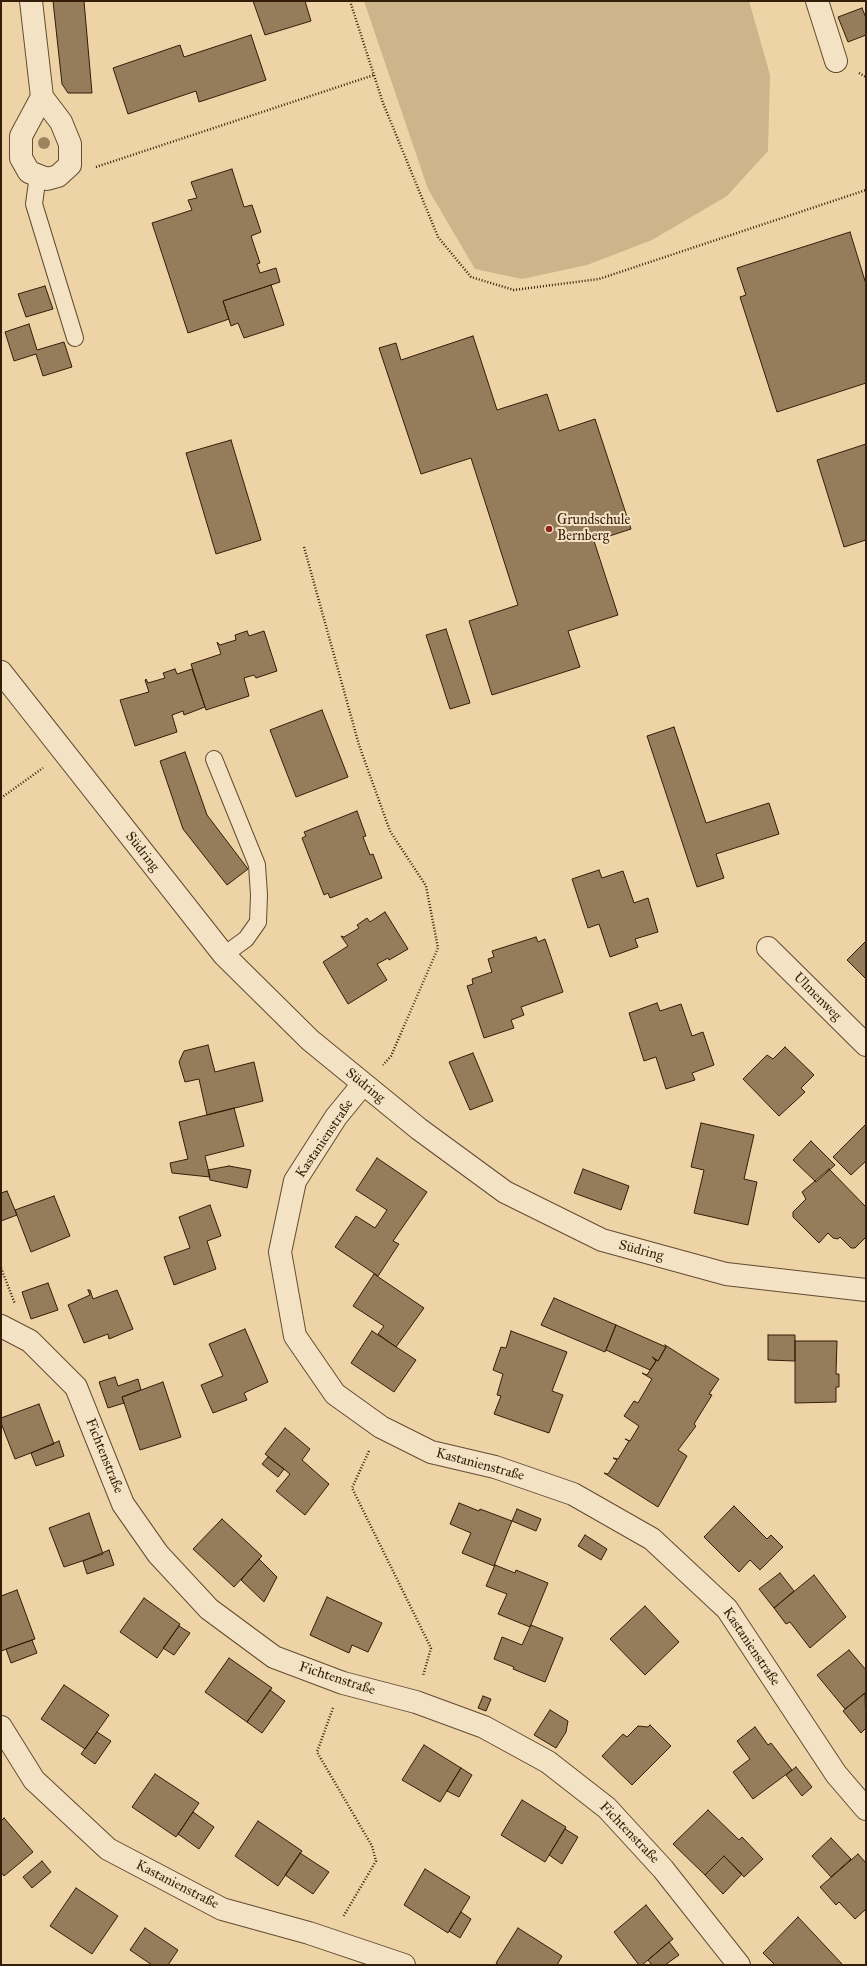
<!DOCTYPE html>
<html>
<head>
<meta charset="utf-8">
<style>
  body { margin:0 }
  #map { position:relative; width:867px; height:1966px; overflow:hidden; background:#eed3a6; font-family:"IM FELL Great Primer",serif }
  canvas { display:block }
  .frame { position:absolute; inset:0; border:2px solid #341e08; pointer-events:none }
</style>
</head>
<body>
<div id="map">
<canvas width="867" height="1966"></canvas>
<div class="frame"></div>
</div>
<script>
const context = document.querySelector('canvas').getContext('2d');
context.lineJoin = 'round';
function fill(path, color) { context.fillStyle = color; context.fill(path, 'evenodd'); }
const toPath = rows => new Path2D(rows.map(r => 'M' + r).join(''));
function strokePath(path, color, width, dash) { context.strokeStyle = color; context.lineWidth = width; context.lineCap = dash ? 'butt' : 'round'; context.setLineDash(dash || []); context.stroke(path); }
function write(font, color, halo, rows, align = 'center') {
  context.font = font + ' "IM FELL Great Primer",serif'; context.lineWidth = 4; context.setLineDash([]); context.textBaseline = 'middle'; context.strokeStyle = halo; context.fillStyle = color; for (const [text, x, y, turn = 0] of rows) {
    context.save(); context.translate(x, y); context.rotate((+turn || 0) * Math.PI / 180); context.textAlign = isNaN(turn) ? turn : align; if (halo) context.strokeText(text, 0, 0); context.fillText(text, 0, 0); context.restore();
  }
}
fill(toPath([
  [364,1,749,1,770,75,768,151,727,196,652,240,587,265,522,279,475,269,428,189]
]), '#ceb48b');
const building = toPath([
  [53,1,84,1,92,93,68,93,62,84,53,1],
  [253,1,305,1,311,21,265,35,253,1],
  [862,8,866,18,866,35,848,42,838,17,862,8],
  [251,35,266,80,199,102,196,91,128,114,113,68,180,45,184,57,251,35],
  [232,169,244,207,252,205,261,232,251,236,260,263,257,264,260,273,276,268,280,282,223,301,229,319,188,333,152,223,192,210,188,200,197,198,191,182,232,169],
  [850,232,866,284,866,383,777,412,740,297,746,295,737,268,850,232],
  [271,285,284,325,244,338,238,323,231,326,223,301,271,285],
  [45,286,53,309,26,317,18,294,45,286],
  [29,324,37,350,64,342,72,367,43,376,36,354,14,361,5,332,29,324],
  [473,336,497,410,547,394,559,431,595,419,631,529,594,541,618,615,568,631,580,667,492,695,469,621,518,605,471,458,421,474,379,348,396,343,401,360,473,336],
  [231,440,261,540,216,554,186,453,231,440],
  [866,444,866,540,844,547,817,460,866,444],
  [446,629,470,703,450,709,426,635,446,629],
  [247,631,249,636,264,631,277,671,256,678,254,675,244,678,249,696,206,710,191,664,221,654,217,642,220,645,236,640,235,635,247,631],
  [175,669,177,674,192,669,205,707,184,715,183,711,172,715,177,732,135,746,120,700,149,692,145,680,146,679,148,683,165,678,163,673,175,669],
  [322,710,348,777,296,797,270,730,322,710],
  [674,727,706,823,769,803,779,834,716,854,724,878,697,887,647,736,674,727],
  [185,752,207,815,248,869,227,885,183,829,160,761,185,752],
  [357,811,366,836,363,837,370,855,373,854,382,878,330,898,328,893,324,895,302,838,306,836,304,832,357,811],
  [599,870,602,878,623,871,634,903,648,898,658,932,635,939,638,947,610,957,599,924,588,928,572,879,599,870],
  [385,912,408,949,389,960,388,958,377,964,387,980,348,1004,323,962,348,946,341,936,344,937,359,928,357,925,367,918,370,922,385,912],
  [536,937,538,942,545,939,563,992,521,1007,524,1015,511,1020,514,1028,484,1038,467,986,473,984,472,979,492,972,488,959,494,957,492,951,536,937],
  [866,941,866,979,847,960,866,941],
  [657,1003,660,1011,681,1004,692,1036,703,1032,714,1065,692,1073,695,1080,666,1089,656,1057,644,1061,629,1013,657,1003],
  [208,1045,215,1072,254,1062,263,1101,207,1115,199,1079,185,1082,179,1062,184,1051,208,1045],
  [785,1047,814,1075,801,1088,805,1092,779,1116,743,1079,767,1055,773,1059,785,1047],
  [473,1053,493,1101,470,1110,449,1062,473,1053],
  [234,1108,244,1146,205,1156,210,1177,172,1173,170,1163,188,1159,179,1122,234,1108],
  [701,1123,754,1135,744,1179,757,1182,748,1225,694,1213,704,1170,691,1167,701,1123],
  [866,1124,866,1161,851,1175,833,1157,866,1124],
  [811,1141,835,1165,816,1182,793,1160,811,1141],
  [377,1158,427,1192,393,1241,399,1244,378,1276,335,1247,356,1216,375,1228,387,1210,356,1190,377,1158],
  [229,1166,251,1170,247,1188,210,1180,208,1170,229,1166],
  [583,1169,629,1186,621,1210,574,1193,583,1169],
  [829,1169,866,1207,866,1237,855,1248,851,1248,840,1237,838,1239,833,1238,828,1233,819,1243,793,1217,793,1212,806,1199,802,1192,829,1169],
  [7,1191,17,1215,1,1221,1,1193,7,1191],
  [54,1196,70,1236,31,1252,15,1210,54,1196],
  [210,1205,221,1236,207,1241,216,1269,174,1285,164,1257,190,1248,179,1217,210,1205],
  [374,1274,424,1308,396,1347,378,1334,384,1326,353,1306,374,1274],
  [48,1283,58,1310,31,1319,22,1292,48,1283],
  [88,1290,90,1290,93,1299,117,1290,133,1329,109,1339,108,1334,84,1343,68,1305,90,1295,88,1290],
  [554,1298,616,1325,605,1352,541,1325,554,1298],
  [616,1325,666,1347,658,1361,652,1357,656,1361,650,1370,606,1350,616,1325],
  [245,1329,268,1382,244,1393,247,1400,213,1413,201,1385,223,1376,209,1344,245,1329],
  [372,1331,416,1360,394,1392,351,1363,372,1331],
  [511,1331,567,1352,552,1391,563,1395,549,1433,494,1414,501,1396,497,1395,503,1374,493,1370,501,1347,506,1348,511,1331],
  [768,1335,795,1335,795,1361,768,1360,768,1335],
  [795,1341,837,1341,836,1374,839,1374,839,1387,836,1387,836,1402,795,1403,795,1341],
  [665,1345,719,1379,709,1394,712,1395,694,1424,696,1426,678,1450,687,1456,658,1507,604,1473,608,1474,617,1460,613,1458,618,1459,629,1441,625,1439,630,1441,639,1426,624,1416,634,1401,638,1403,652,1379,642,1373,647,1375,656,1361,652,1357,658,1361,666,1347,665,1345],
  [115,1377,118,1386,138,1379,141,1390,122,1397,124,1403,108,1408,99,1382,115,1377],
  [163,1382,181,1437,140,1450,122,1397,163,1382],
  [39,1404,54,1444,15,1459,1,1423,1,1418,39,1404],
  [285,1428,310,1449,302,1460,329,1484,305,1515,276,1491,290,1474,265,1454,285,1428],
  [59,1441,64,1456,36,1466,31,1453,59,1441],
  [268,1457,284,1469,278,1477,262,1464,268,1457],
  [459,1503,479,1511,480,1509,512,1521,494,1566,462,1553,471,1533,450,1524,459,1503],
  [734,1506,767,1539,771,1535,783,1547,760,1570,750,1560,739,1572,704,1537,734,1506],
  [517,1509,541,1519,536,1531,512,1521,517,1509],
  [89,1513,103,1554,64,1567,49,1528,89,1513],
  [222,1519,262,1556,234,1587,193,1549,222,1519],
  [585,1535,607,1549,601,1560,578,1546,585,1535],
  [109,1550,114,1565,87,1574,83,1561,109,1550],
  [259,1559,277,1577,264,1602,241,1580,259,1559],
  [495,1565,515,1573,516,1570,548,1583,530,1627,498,1614,507,1594,486,1586,495,1565],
  [780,1573,794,1591,774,1608,759,1589,780,1573],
  [814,1575,846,1617,810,1648,790,1622,786,1624,774,1608,814,1575],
  [17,1590,35,1639,1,1651,1,1596,17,1590],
  [327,1597,382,1623,368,1652,352,1645,349,1653,310,1635,327,1597],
  [144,1598,180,1624,157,1658,120,1632,144,1598],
  [645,1606,679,1642,645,1675,610,1639,645,1606],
  [531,1625,563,1638,545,1682,513,1669,514,1667,494,1659,502,1637,522,1645,531,1625],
  [179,1626,190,1633,174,1655,163,1648,179,1626],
  [32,1640,37,1653,11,1663,6,1649,32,1640],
  [849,1650,866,1670,866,1694,865,1693,845,1709,817,1675,849,1650],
  [229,1658,272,1688,247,1722,205,1692,229,1658],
  [64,1685,109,1715,85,1749,41,1719,64,1685],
  [270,1690,285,1701,262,1733,247,1722,270,1690],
  [865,1693,866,1728,861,1733,843,1711,865,1693],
  [483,1696,491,1699,486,1711,478,1708,483,1696],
  [550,1710,568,1721,566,1732,556,1748,534,1735,550,1710],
  [650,1725,671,1746,632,1785,602,1756,623,1734,627,1737,638,1726,648,1727,650,1725],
  [755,1727,768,1745,771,1743,792,1770,753,1799,733,1772,750,1759,737,1741,755,1727],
  [97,1732,111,1741,95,1764,81,1754,97,1732],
  [424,1745,461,1768,440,1802,402,1780,424,1745],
  [796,1767,812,1787,802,1796,786,1775,796,1767],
  [461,1768,472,1775,459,1797,447,1791,461,1768],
  [155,1774,199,1803,176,1837,132,1807,155,1774],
  [522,1800,566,1827,545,1862,501,1835,522,1800],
  [708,1810,739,1840,742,1837,763,1859,744,1877,724,1856,705,1875,673,1844,708,1810],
  [193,1812,214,1827,199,1849,178,1834,193,1812],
  [4,1818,33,1852,4,1876,1,1872,1,1821,4,1818],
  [258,1821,302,1851,278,1886,235,1856,258,1821],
  [565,1829,578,1837,562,1864,549,1855,565,1829],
  [831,1838,851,1859,831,1877,812,1856,831,1838],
  [300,1853,329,1872,313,1894,285,1875,300,1853],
  [858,1854,866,1863,866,1909,855,1919,839,1902,836,1905,820,1887,858,1854],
  [724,1856,742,1874,723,1894,705,1875,724,1856],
  [42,1861,51,1872,32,1888,23,1877,42,1861],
  [425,1869,470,1897,448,1933,404,1905,425,1869],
  [76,1888,118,1916,92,1954,50,1926,76,1888],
  [646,1905,673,1939,642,1965,639,1965,614,1932,646,1905],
  [461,1912,471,1919,460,1938,449,1931,461,1912],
  [798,1917,843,1965,775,1965,763,1953,798,1917],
  [145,1928,178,1950,168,1965,152,1965,130,1950,145,1928],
  [518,1928,562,1956,557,1965,499,1965,496,1963,518,1928],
  [669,1942,679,1955,665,1965,652,1965,648,1960,669,1942]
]);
fill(building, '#957c5a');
strokePath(building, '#341e08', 1);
const service = toPath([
  [38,175,34,204,75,338],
  [214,759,257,865,259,895,258,922,246,939,224,955]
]);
const minor = toPath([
  [31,1,42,97,61,122,70,144,70,165,58,176,47,179,29,172,21,158,21,136,42,97],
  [817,1,836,61],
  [1,672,224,955,310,1040,419,1129,505,1192,602,1240,726,1274,866,1290],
  [768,948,866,1045],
  [363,1084,336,1117,295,1181,280,1252,295,1336,335,1394,381,1427,431,1452,495,1467,573,1494,652,1539,727,1609,836,1774,866,1809],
  [1,1326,30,1341,76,1387,123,1504,158,1554,209,1609,274,1657,343,1683,416,1702,484,1727,548,1762,607,1808,663,1869,739,1965],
  [1,1727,34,1780,108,1849,222,1909,309,1933,404,1965]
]);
strokePath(service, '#624b30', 18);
strokePath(minor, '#624b30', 24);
strokePath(toPath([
  [350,1,383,103,438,237,471,277,514,290,599,279,866,190],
  [859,73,866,77],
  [96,167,374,75],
  [304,547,359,745,390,831,426,886,438,948,391,1056,383,1065],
  [1,798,43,768],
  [1,1268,15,1304],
  [369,1451,352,1488,431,1648,423,1676],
  [333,1708,317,1752,372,1846,376,1861,343,1917]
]), '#341e08', 2.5, [1, 2]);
strokePath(service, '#f4e2c5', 16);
strokePath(minor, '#f4e2c5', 22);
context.fillStyle = '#9d8461';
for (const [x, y] of [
  [44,143]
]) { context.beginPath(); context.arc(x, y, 6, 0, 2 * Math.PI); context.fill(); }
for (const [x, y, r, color] of [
  [549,529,4,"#8f2418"]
]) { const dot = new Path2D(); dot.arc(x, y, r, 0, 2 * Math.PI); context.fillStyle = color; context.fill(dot); strokePath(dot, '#f4e2c5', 1.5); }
write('14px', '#341e08', '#f4e2c5', [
  ["Grundschule",557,521],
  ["Bernberg",557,537]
], 'left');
write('14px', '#341e08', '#f4e2c5', [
  ["Südring",142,852,52],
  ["Ulmenweg",817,997,45],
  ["Südring",365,1086,39],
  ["Kastanienstraße",325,1139,-56],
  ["Südring",641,1251,15],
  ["Fichtenstraße",104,1456,68],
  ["Kastanienstraße",480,1465,15],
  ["Kastanienstraße",751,1647,56],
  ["Fichtenstraße",337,1679,18],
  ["Fichtenstraße",629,1833,46],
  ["Kastanienstraße",177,1885,27]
]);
</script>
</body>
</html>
